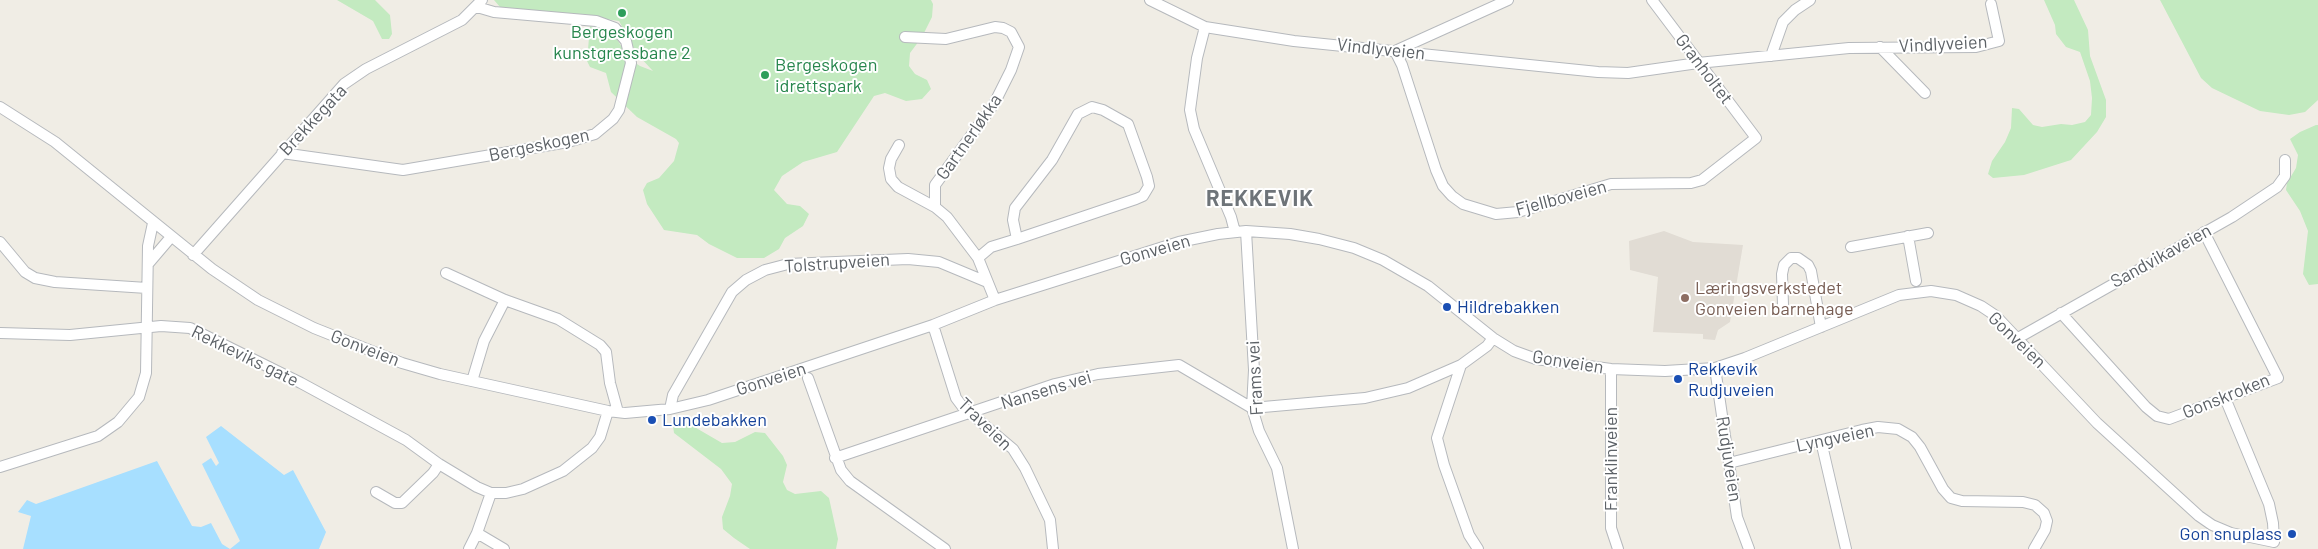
<!DOCTYPE html>
<html>
<head>
<meta charset="utf-8">
<style>
  body { margin:0 }
  canvas { display:block; background:#f0ede5 }
</style>
</head>
<body>
<canvas width="2318" height="549"></canvas>
<script>
const context = document.querySelector('canvas').getContext('2d');
context.lineJoin = 'round';
function fill(path, color) { context.fillStyle = color; context.fill(path, 'evenodd'); }
const toPath = rows => new Path2D(rows.map(r => 'M' + r).join(''));
function strokePath(path, color, width, dash) { context.strokeStyle = color; context.lineWidth = width; context.lineCap = dash ? 'butt' : 'round'; context.setLineDash(dash || []); context.stroke(path); }
function write(font, color, halo, rows, align = 'center') {
  context.font = font + ' Barlow,sans-serif'; context.lineWidth = 4; context.setLineDash([]); context.textBaseline = 'middle'; context.strokeStyle = halo; context.fillStyle = color; for (const [text, x, y, turn = 0] of rows) {
    context.save(); context.translate(x, y); context.rotate((+turn || 0) * Math.PI / 180); context.textAlign = isNaN(turn) ? turn : align; if (halo) context.strokeText(text, 0, 0); context.fillText(text, 0, 0); context.restore();
  }
}
fill(toPath([
  [1664,231,1693,242,1743,245,1730,322,1718,330,1715,340,1703,339,1703,334,1653,332,1658,277,1630,270,1629,241]
]), '#e1dcd4');
fill(toPath([
  [337,0,375,0,390,15,392,34,389,39,382,39,373,21],
  [494,0,931,0,933,4,932,17,922,37,910,53,909,66,915,74,927,80,931,89,922,99,906,101,885,93,874,96,837,152,803,162,782,176,774,190,787,204,800,206,809,214,803,226,785,238,779,249,764,258,737,258,709,244,697,235,664,230,647,204,643,190,647,183,659,178,674,161,679,143,676,139,637,117,611,92,606,73,590,67,587,61,590,26,605,29,617,39,628,58,640,66,653,71,637,54,619,21,572,14,500,7],
  [2044,0,2074,0,2088,30,2090,56,2106,100,2106,117,2097,132,2071,160,2024,175,1993,178,1988,174,1992,161,2005,142,2011,128,2012,108,2019,109,2033,125,2042,127,2061,124,2072,125,2085,122,2091,115,2092,98,2090,81,2080,52,2066,47,2056,34,2055,25],
  [2160,0,2318,0,2318,100,2305,112,2289,115,2260,111,2212,88,2201,78],
  [2316,125,2318,125,2318,284,2309,285,2303,274,2308,231,2300,211,2286,190,2287,183,2296,168,2298,155,2290,139,2300,132],
  [680,422,691,425,722,443,735,442,755,432,765,433,783,456,787,465,783,482,787,490,795,494,821,491,829,498,838,539,836,549,750,549,734,538,723,529,722,517,730,496,732,484,721,469,674,433,673,426]
]), '#c3eac0');
fill(toPath([
  [221,426,284,475,293,470,326,532,319,549,23,549,31,516,18,512,27,500,36,504,157,461,192,526,201,527,211,523,222,544,230,549,240,541,202,464,211,458,216,466,219,463,206,437]
]), '#a7dfff');
const minor = toPath([
  [1150,0,1205,27],
  [1508,0,1395,51,1402,65,1436,170,1443,186,1452,196,1463,204,1496,214,1518,212,1611,184,1691,183,1702,180,1756,138,1652,0],
  [905,37,946,39,995,27,1003,28,1011,32,1019,47,1011,70,994,104,935,185,935,207],
  [1880,47,1925,93],
  [1771,56,1783,22,1795,10,1810,0],
  [0,107,55,142,212,269,258,300,314,328,402,363,440,374,608,411,625,413,670,409,708,400,933,325,995,300,1179,242,1218,234,1246,231,1290,234,1319,239,1354,248,1383,260,1428,286,1493,338,1514,351,1536,359,1611,369,1665,371,1715,368,1745,358,1899,295,1931,291,1956,295,1981,306,1996,316,2097,423,2199,516,2212,525,2231,533,2274,542,2273,523,2269,504,2225,398],
  [899,145,891,159,889,168,891,179,898,187,935,207,947,217,978,258,995,300],
  [282,153,403,170,568,142,595,134,613,119,619,110,631,63,626,41,615,28,596,21,494,12,477,7],
  [1246,231,1254,370,1252,408,1259,431,1277,468,1293,549],
  [1235,232,1231,217,1194,129,1190,110,1197,58,1205,27,1294,41,1598,72,1628,73,1698,63,1849,48,1976,47,1999,41,1991,4],
  [1908,236,1916,281],
  [0,242,25,272,35,278,55,282,147,288],
  [1851,247,1928,233],
  [193,255,344,84,366,69,462,20,482,0],
  [978,258,991,247,1017,239,1136,199,1143,196,1149,186,1147,177,1128,124,1103,110,1092,107,1078,114,1052,160,1015,208,1013,220,1017,239],
  [148,264,171,237],
  [446,273,505,300,558,319,600,345,606,352,610,383,618,412],
  [1783,305,1782,274,1784,265,1791,258,1798,258,1808,265,1811,271,1821,327],
  [2061,313,2146,407,2157,416,2169,419,2278,378,2204,232],
  [933,325,956,398,962,406,1013,449,1025,468,1050,520,1053,549],
  [0,333,70,335,161,326,190,328,301,383,406,440,439,464,477,487,491,493,506,493,523,489,563,471,592,448,600,437,608,411],
  [2018,338,2232,217,2277,187,2285,176,2285,160],
  [1715,368,1737,517,1749,549],
  [1611,369,1611,528,1618,549],
  [808,378,841,470,850,481,945,549],
  [472,381,484,341,505,300],
  [670,409,673,395,732,292,746,280,765,270,788,264,908,259,939,262,987,282],
  [1821,441,1846,549],
  [835,458,1055,384,1098,374,1179,365,1252,408,1365,398,1408,388,1461,365],
  [1729,463,1862,430,1878,427,1898,429,1912,437,1920,447,1943,489,1951,498,1962,501,2023,502,2035,505,2044,513,2047,521,2045,530,2034,549],
  [0,467,98,436,118,422,139,397,146,373,148,246,153,223],
  [376,492,395,503,402,503,433,473,439,464],
  [477,533,504,549],
  [469,549,477,533,491,493],
  [1478,549,1469,535,1444,465,1437,438,1461,365,1487,346,1493,338]
]);
strokePath(minor, '#b6b9bd', 12);
strokePath(minor, '#fff', 10);
for (const [x, y, r, color] of [
  [622,13,5,"#2e9e5b"],
  [765,75,5,"#2e9e5b"],
  [1685,298,5,"#8d6e63"],
  [1447,307,5,"#1a4fb4"],
  [1678,379,5,"#1a4fb4"],
  [652,420,5,"#1a4fb4"],
  [2292,534,5,"#1a4fb4"]
]) { const dot = new Path2D(); dot.arc(x, y, r, 0, 2 * Math.PI); context.fillStyle = color; context.fill(dot); strokePath(dot, '#fff', 2); }
write('18px', '#27864d', '#fff', [
  ["Bergeskogen",622,32],
  ["kunstgressbane 2",622,53],
  ["Bergeskogen",775,65,"left"],
  ["idrettspark",775,86,"left"]
]);
write('18px', '#5d6267', '#fff', [
  ["Vindlyveien",1943,44,-3],
  ["Vindlyveien",1381,49,6],
  ["Granholtet",1704,69,53],
  ["Brekkegata",313,120,-47],
  ["Gartnerløkka",969,137,-55],
  ["Bergeskogen",539,145,-12],
  ["Fjellboveien",1561,198,-15],
  ["Gonveien",1155,250,-16],
  ["Sandvikaveien",2161,256,-29],
  ["Tolstrupveien",837,263,-4],
  ["Gonveien",2017,340,44],
  ["Gonveien",365,348,21],
  ["Rekkeviks gate",245,356,26],
  ["Gonveien",1568,362,9],
  ["Frams vei",1255,378,-93],
  ["Gonveien",771,379,-18],
  ["Nansens vei",1046,390,-17],
  ["Gonskroken",2226,396,-22],
  ["Traveien",985,424,44],
  ["Lyngveien",1835,438,-12],
  ["Franklinveien",1611,459,-90],
  ["Rudjuveien",1729,459,81]
]);
write('18px', '#785e54', '#fff', [
  ["Læringsverkstedet",1695,288],
  ["Gonveien barnehage",1695,309]
], 'left');
write('18px', '#164399', '#fff', [
  ["Hildrebakken",1457,307],
  ["Rekkevik",1688,369],
  ["Rudjuveien",1688,390],
  ["Lundebakken",662,420],
  ["Gon snuplass",2282,534,"right"]
], 'left');
context.letterSpacing = '1px';
write('bold 22px', '#6e7479', '#fff', [
  ["REKKEVIK",1260,199]
]);
context.letterSpacing = '0px';
</script>
</body>
</html>
